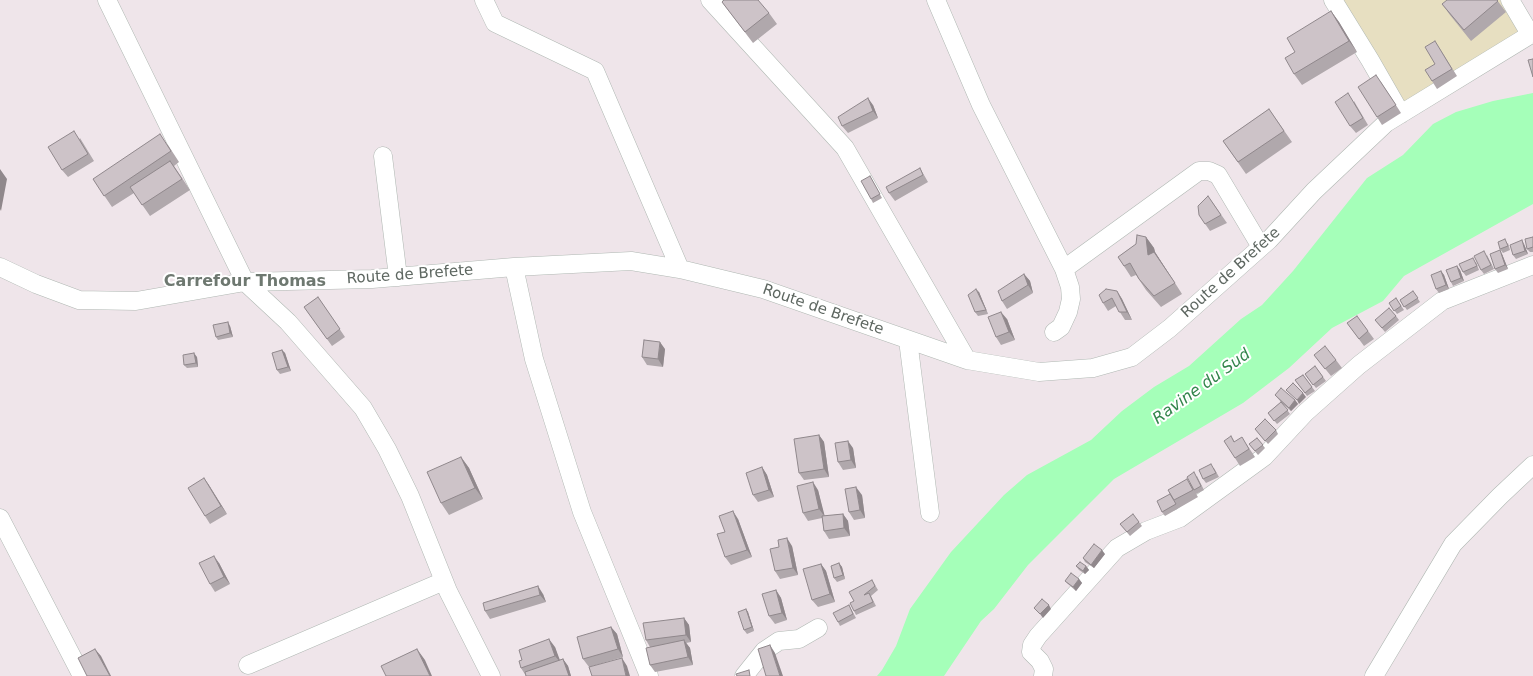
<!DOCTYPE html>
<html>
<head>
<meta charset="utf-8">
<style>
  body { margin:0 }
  canvas { display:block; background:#efe5ea }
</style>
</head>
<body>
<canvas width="1533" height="676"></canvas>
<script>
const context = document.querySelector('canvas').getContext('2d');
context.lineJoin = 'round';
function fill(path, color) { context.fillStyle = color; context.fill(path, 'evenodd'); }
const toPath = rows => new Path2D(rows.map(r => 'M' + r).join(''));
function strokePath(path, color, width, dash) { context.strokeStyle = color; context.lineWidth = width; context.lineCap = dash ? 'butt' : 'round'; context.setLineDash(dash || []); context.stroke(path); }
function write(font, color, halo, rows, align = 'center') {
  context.font = font + ' "DejaVu Sans",sans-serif'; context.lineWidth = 4; context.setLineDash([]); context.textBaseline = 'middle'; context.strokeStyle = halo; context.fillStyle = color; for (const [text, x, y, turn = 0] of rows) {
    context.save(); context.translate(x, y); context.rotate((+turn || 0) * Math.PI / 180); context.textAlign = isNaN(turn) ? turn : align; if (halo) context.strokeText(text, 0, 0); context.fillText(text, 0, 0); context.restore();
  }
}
fill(toPath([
  [1343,0,1500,0,1523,32,1404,102]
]), '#e7dfc1');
fill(toPath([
  [1533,93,1533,204,1404,276,1383,301,1332,328,1289,368,1243,403,1114,479,1028,565,994,609,981,621,944,676,877,676,882,670,896,646,910,609,951,552,1004,495,1027,475,1091,440,1122,411,1154,387,1189,366,1241,319,1262,305,1293,271,1367,178,1403,155,1433,124,1456,112,1493,101]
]), '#a5ffb9');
const street = toPath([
  [107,0,245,282,288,322,363,408,387,449,410,496,448,591,491,676],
  [484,0,495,23,595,71,680,269],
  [710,0,845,148,967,360],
  [936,0,981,105,1064,269,1199,171,1209,171,1218,175,1261,247],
  [1333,0,1370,60,1401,114],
  [1510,0,1530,34],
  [383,156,398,277],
  [0,267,36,284,79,300,136,301,245,282,372,279,514,267,631,261,680,269,763,289,967,360,1039,372,1093,368,1132,357,1170,328,1269,240,1314,191,1386,123,1533,33],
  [514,267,534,359,582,512,649,676],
  [1054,332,1061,327,1068,312,1071,299,1070,287,1064,269],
  [908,340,930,513],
  [0,518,82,676],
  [248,665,444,581],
  [744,676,764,651,779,641,799,639,818,628],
  [1043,676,1044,669,1040,661,1031,652,1032,645,1038,636,1117,548,1146,531,1180,518,1264,457,1305,413,1359,365,1442,301,1533,265],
  [1374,676,1453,544,1500,496,1533,465]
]);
strokePath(street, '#b0b8b3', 19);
strokePath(street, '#fff', 18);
fill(toPath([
  [1497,0,1506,12,1471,41,1450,15,1442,4],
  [722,2,769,13,777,24,753,43],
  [1331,11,1339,22,1357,52,1302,85,1294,74,1295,52],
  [1440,49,1457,76,1437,89,1432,81,1435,64],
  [1381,82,1401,113,1382,125,1377,117],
  [1354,101,1368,125,1356,133,1350,126],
  [873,105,878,118,848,133,842,126],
  [1269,109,1292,142,1246,174,1223,141],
  [80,138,94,161,68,177,62,170],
  [168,145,179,162,174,166,190,190,150,216,134,193,112,207,93,179],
  [920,168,928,182,895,201,889,193],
  [870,176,882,198,873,203,871,199],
  [1208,196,1227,223,1210,231,1199,215],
  [1146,237,1154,248,1155,252,1182,294,1161,307,1146,290,1136,275,1131,277,1118,257],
  [1533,237,1533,252,1530,252,1527,249],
  [1508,243,1510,250,1503,253,1500,249],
  [1524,244,1528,254,1516,259,1513,255],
  [1502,254,1508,269,1498,273,1495,269],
  [1487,255,1494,269,1484,274,1481,270],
  [1476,262,1479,270,1466,276,1463,272],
  [1457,266,1460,270,1464,281,1453,286,1451,282],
  [1441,271,1444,275,1449,289,1439,293,1436,289],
  [1024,274,1030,281,1033,293,1007,309,1002,301],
  [1117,291,1122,299,1132,320,1125,320,1116,306,1108,311,1103,303],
  [1413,291,1420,302,1407,310,1400,300],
  [979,292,988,314,978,316,975,312],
  [318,297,345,337,332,346,304,307],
  [1396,298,1404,310,1397,314,1389,303],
  [1357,316,1374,339,1364,346,1347,323],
  [1396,316,1399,320,1385,332,1375,320],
  [1007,319,1015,340,1001,345,996,337],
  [230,326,233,337,218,340,216,337],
  [665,349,663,367,647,365,642,357],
  [282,350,285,353,291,371,280,374,277,370],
  [1314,355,1336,360,1342,368,1331,376],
  [197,357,198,367,187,368,184,365],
  [1315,366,1326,381,1316,388,1305,374],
  [1303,375,1315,391,1307,396,1295,380],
  [1275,395,1295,400,1298,404,1291,411,1283,404,1290,414,1277,424,1268,413,1281,402],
  [1255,429,1276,430,1278,434,1268,444],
  [819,435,824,442,829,477,804,480,799,473],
  [1231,436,1235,442,1247,445,1255,457,1240,466,1235,458],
  [1257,438,1265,448,1258,455,1249,444],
  [853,448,856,468,843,470,838,462],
  [461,457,469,468,483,499,449,515,441,503],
  [762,467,767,475,774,497,758,502,753,495],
  [1214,468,1219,477,1206,483,1203,479],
  [1197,476,1204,490,1196,494,1198,497,1165,516,1162,512],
  [204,478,227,514,210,524,205,516],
  [818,490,824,516,843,514,848,521,850,536,829,539,824,531,822,518,808,521,803,513],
  [862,495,865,518,854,520,849,512],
  [1133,514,1142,526,1130,536,1120,524],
  [738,519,752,557,731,565,725,557,725,532],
  [792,546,798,575,780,579,775,571],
  [1105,554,1094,568,1085,562,1083,558],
  [219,563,230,584,215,592,210,584],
  [839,563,842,567,845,579,837,582,834,578],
  [821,564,826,571,835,602,818,607,812,600],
  [1076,566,1086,566,1089,570,1085,574,1079,570],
  [1079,579,1082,583,1076,591,1068,584,1065,581],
  [872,580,878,590,871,596,876,606,856,615,854,611,854,601],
  [776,590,781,598,787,620,775,624,769,616],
  [543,594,546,602,490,619,485,611],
  [849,605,856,618,840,626,838,622],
  [746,609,748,612,754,631,747,634,744,630],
  [684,618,689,625,691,642,686,643,690,648,693,665,655,672,650,665,650,647,646,640],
  [611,627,617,634,623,657,589,667,583,659],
  [555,647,559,660,563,659,568,666,571,676,526,676,521,668]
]), '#b0a8ac');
fill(toPath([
  [1331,11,1339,22,1357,52,1349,41],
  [868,98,873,105,878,118,873,111],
  [0,169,7,179,1,211,0,209],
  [1146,237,1154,248,1155,252,1182,294,1175,283,1148,255],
  [1522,240,1524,244,1528,254,1525,251],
  [1500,250,1502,254,1508,269,1505,265],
  [1457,266,1460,270,1464,281,1461,278],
  [1441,271,1444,275,1449,289,1446,285],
  [1024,274,1030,281,1033,293,1028,285],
  [976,289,979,292,988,314,986,310],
  [1117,291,1122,299,1132,320,1127,312],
  [1001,312,1007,319,1015,340,1009,332],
  [228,322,230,326,233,337,230,333],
  [660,342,665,349,663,367,658,359],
  [282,350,285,353,291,371,288,367],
  [194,353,197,357,198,367,196,363],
  [1303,393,1306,397,1299,404,1297,400],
  [1295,400,1298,404,1291,411,1289,408],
  [819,435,824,442,829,477,824,469],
  [848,441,853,448,856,468,851,460],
  [461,457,469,468,483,499,475,488],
  [762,467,767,475,774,497,769,490],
  [204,478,209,485,227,514,221,506],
  [813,482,818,490,825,517,819,509],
  [856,487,862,495,865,518,860,510],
  [733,511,738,519,752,557,747,550],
  [843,514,848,521,850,536,844,528],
  [787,538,792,546,798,575,793,568],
  [1102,550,1105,554,1094,568,1091,565],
  [214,556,219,563,230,584,224,577],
  [839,563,842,567,845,579,843,575],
  [821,564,826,571,835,602,830,594],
  [1086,566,1089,570,1085,574,1083,571],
  [1079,579,1082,583,1076,591,1073,587],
  [538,586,543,594,546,602,540,595],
  [776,590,781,598,787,620,782,613],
  [1049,605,1051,609,1043,618,1040,614],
  [746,609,748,612,754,631,752,627],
  [684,618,689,625,691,642,686,635],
  [611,627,617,634,623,657,618,649],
  [549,639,555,647,561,663,555,656],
  [684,640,690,648,693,665,688,657],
  [770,645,775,653,783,676,780,676],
  [95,649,101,656,111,676,110,676],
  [417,649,425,660,432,676,430,676],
  [622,658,627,666,630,676,626,676],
  [563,659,568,666,571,676,569,676]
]), '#90888c');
const building = toPath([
  [724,0,758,0,769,13,745,32,722,2,724,0],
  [1447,0,1497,0,1498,1,1464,30,1442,4,1447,0],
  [1331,11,1349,41,1294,74,1285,58,1295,52,1287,38,1331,11],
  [1435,41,1452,69,1432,81,1425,70,1435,64,1425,47,1435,41],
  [1533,59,1533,77,1528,60,1533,59],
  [1376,75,1396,105,1377,117,1358,87,1376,75],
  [1348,93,1363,118,1350,126,1335,102,1348,93],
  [868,98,873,111,842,126,838,117,868,98],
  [1269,109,1284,131,1238,162,1223,141,1269,109],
  [74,131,88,154,62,170,48,147,74,131],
  [160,134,171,151,104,196,93,179,160,134],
  [170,161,182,179,142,205,130,187,170,161],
  [920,168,923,175,889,193,886,187,920,168],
  [870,176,880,194,871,199,861,181,870,176],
  [1208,196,1221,215,1205,224,1199,215,1198,206,1208,196],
  [1137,235,1146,237,1148,255,1154,252,1175,283,1154,296,1139,279,1130,263,1124,266,1118,257,1136,244,1137,235],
  [1533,237,1533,247,1527,249,1525,239,1533,237],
  [1505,239,1508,246,1500,249,1498,242,1505,239],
  [1522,240,1525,251,1513,255,1510,245,1522,240],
  [1500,250,1505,265,1495,269,1490,254,1500,250],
  [1484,251,1491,265,1481,270,1474,256,1484,251],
  [1473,258,1477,266,1463,272,1459,264,1473,258],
  [1457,266,1461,278,1451,282,1446,270,1457,266],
  [1441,271,1446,285,1436,289,1431,275,1441,271],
  [1024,274,1028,285,1002,301,998,291,1024,274],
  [976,289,986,310,975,312,968,295,976,289],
  [1106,289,1117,291,1127,312,1119,312,1112,298,1103,303,1099,295,1106,289],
  [1413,291,1418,298,1404,307,1400,300,1413,291],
  [318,297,340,329,327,339,304,307,318,297],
  [1396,298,1401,306,1394,311,1389,303,1396,298],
  [1389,308,1396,316,1382,328,1375,320,1389,308],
  [1001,312,1009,332,996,337,988,317,1001,312],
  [1357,316,1368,331,1359,339,1347,323,1357,316],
  [228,322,230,333,216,337,213,325,228,322],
  [644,340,660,342,658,359,642,357,644,340],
  [1325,346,1336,360,1325,369,1314,355,1325,346],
  [282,350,288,367,277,370,272,353,282,350],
  [194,353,196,363,184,365,183,355,194,353],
  [1315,366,1323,377,1313,385,1305,374,1315,366],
  [1303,375,1312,387,1305,393,1295,380,1303,375],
  [1293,383,1303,393,1297,400,1286,390,1293,383],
  [1281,388,1295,400,1289,408,1275,395,1281,388],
  [1281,402,1288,410,1274,421,1268,413,1281,402],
  [1265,419,1276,430,1265,441,1255,429,1265,419],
  [819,435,824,469,799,473,794,439,819,435],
  [1231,436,1234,442,1242,437,1249,449,1235,458,1224,441,1231,436],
  [1257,438,1263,445,1255,451,1249,444,1257,438],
  [848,441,851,460,838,462,835,443,848,441],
  [461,457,475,488,441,503,427,472,461,457],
  [1211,464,1216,473,1203,479,1199,470,1211,464],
  [762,467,769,490,753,495,746,473,762,467],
  [1194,472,1201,486,1194,490,1187,477,1194,472],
  [204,478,221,506,205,516,188,488,204,478],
  [1187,479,1193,490,1174,500,1168,490,1187,479],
  [813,482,819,509,803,513,797,486,813,482],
  [856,487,860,510,849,512,845,489,856,487],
  [1170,494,1176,504,1162,512,1157,501,1170,494],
  [733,511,747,550,725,557,717,534,725,532,719,516,733,511],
  [843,514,844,528,824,531,822,516,843,514],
  [1133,514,1139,522,1127,532,1120,524,1133,514],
  [787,538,793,568,775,571,770,549,779,547,778,540,787,538],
  [1094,544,1102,550,1091,565,1083,558,1094,544],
  [214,556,224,577,210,584,199,563,214,556],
  [1080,562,1086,566,1083,571,1076,566,1080,562],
  [839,563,843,575,834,578,831,566,839,563],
  [821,564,830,594,812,600,803,569,821,564],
  [1071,573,1079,579,1073,587,1065,581,1071,573],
  [872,580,875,586,864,595,869,593,873,602,854,611,850,603,854,601,849,592,872,580],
  [538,586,540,595,485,611,483,603,538,586],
  [776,590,782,613,769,616,762,594,776,590],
  [1042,599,1049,605,1040,614,1034,608,1042,599],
  [849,605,853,614,838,622,833,613,849,605],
  [746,609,752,627,744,630,738,612,746,609],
  [684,618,686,635,646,640,643,623,684,618],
  [611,627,618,649,583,659,577,637,611,627],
  [549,639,555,656,521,668,519,661,522,660,519,650,549,639],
  [684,640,688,657,650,665,646,648,684,640],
  [770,645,780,676,766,676,758,649,770,645],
  [95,649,110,676,87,676,78,658,95,649],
  [417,649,430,676,386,676,381,666,417,649],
  [622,658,626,676,592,676,589,667,622,658],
  [563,659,569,676,526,676,525,672,563,659],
  [749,670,750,676,737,676,736,674,749,670]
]);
fill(building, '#cdc3c8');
strokePath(building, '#90888c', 1);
write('15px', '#5d6660', '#fff', [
  ["Route de Brefete",1231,273,-42],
  ["Route de Brefete",410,275,-4],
  ["Route de Brefete",823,310,19]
]);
write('bold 16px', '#6e7870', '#fff', [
  ["Carrefour Thomas",245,282]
]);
write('italic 16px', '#33864c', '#fff', [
  ["Ravine du Sud",1202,387,-36]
]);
</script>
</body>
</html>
